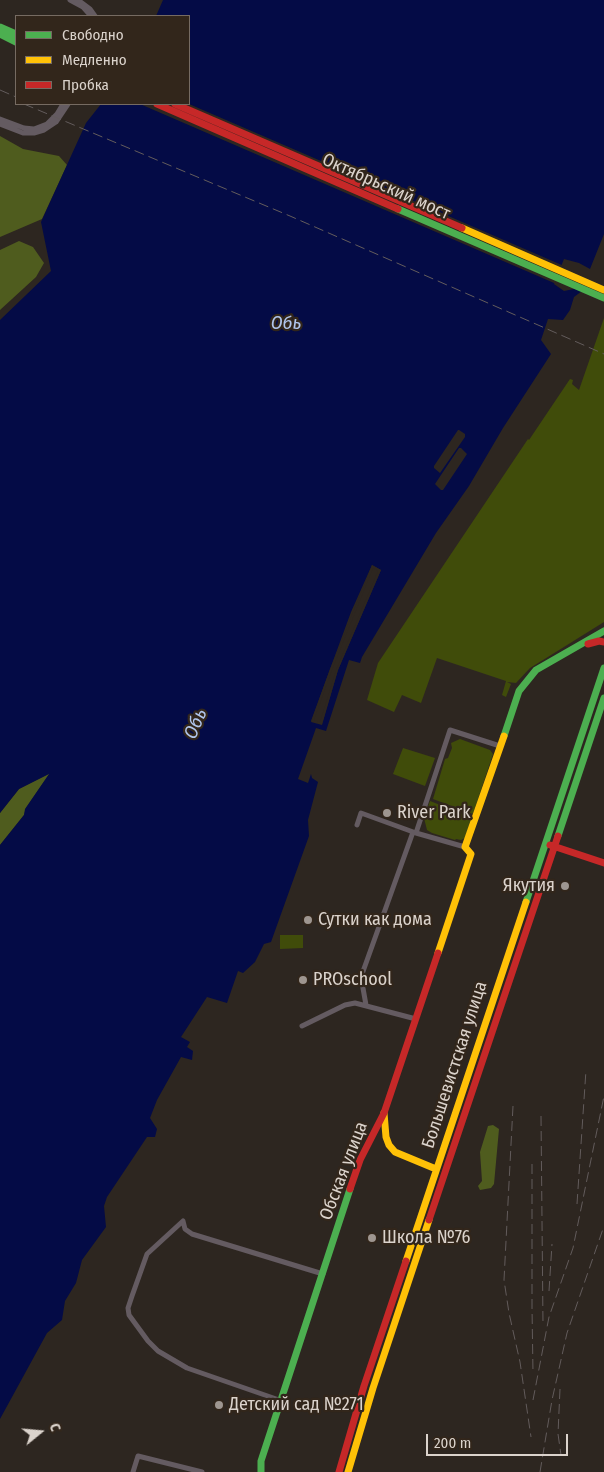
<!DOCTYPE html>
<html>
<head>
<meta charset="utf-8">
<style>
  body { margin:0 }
  #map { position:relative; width:604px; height:1472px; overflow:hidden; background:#2d2620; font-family:"Fira Sans Condensed",sans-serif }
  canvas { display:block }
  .legend { position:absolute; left:15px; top:15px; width:175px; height:90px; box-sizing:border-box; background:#32261b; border:1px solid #766b62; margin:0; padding:6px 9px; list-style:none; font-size:15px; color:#dbd3cc }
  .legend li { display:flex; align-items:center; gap:10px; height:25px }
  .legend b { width:25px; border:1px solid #766b62 }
  .north { position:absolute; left:15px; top:1407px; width:50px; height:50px; -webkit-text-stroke:4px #32261b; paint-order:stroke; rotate:73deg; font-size:14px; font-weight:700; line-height:20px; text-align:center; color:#dbd3cc }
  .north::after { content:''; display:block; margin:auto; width:18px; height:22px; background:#dbd3cc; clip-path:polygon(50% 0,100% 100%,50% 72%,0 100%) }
  .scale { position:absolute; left:426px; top:1434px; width:142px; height:22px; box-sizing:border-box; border:2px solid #dbd3cc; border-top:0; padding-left:6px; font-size:15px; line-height:18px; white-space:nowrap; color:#dbd3cc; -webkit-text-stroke:4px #32261b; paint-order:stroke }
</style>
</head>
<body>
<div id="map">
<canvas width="604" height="1472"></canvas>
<ul class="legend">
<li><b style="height:6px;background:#4caf50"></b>Свободно</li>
<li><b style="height:6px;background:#ffc107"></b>Медленно</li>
<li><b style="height:6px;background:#c62828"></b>Пробка</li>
</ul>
<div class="north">С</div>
<div class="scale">200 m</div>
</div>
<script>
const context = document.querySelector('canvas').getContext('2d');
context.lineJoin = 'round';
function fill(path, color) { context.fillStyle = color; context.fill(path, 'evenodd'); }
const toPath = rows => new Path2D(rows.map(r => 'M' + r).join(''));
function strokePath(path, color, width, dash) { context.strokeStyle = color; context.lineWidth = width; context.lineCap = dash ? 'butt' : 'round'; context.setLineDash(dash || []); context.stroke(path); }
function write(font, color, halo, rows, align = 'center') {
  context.font = font + ' "Fira Sans Condensed",sans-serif'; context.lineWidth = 4.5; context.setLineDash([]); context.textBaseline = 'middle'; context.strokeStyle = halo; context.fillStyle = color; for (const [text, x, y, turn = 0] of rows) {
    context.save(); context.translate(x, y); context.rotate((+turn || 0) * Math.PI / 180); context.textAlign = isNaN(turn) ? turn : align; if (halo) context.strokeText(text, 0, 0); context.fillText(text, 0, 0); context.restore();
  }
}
fill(toPath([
  [604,318,604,622,543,660,530,668,516,683,507,682,511,684,506,697,502,695,506,681,437,658,421,703,402,695,394,712,367,700,378,663,528,439,529,440,570,379,573,380,572,384,579,390],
  [460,739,490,750,493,754,473,814,433,799,445,759,448,758,452,748,451,743],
  [403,748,435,758,425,786,393,774],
  [430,801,463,814,472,816,465,838,461,840,456,839,455,840,432,833,427,830,424,818],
  [280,935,303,935,303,948,280,949]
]), '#404c0a');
fill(toPath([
  [0,136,23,149,59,156,67,165,42,219,0,237],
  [19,241,33,247,44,263,36,277,0,310,0,250],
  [50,773,26,808,24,815,0,845,0,813,19,789],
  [493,1125,499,1129,494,1184,491,1188,480,1190,478,1186,482,1181,480,1152,488,1126]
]), '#4f5c1e');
fill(toPath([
  [163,0,604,0,604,234,590,269,579,263,564,259,554,284,564,291,574,289,582,291,574,297,570,310,563,320,548,319,541,340,551,354,503,428,469,486,436,533,362,657,360,663,349,660,326,731,316,728,298,779,308,783,311,774,312,778,318,782,308,820,309,836,271,942,264,944,255,962,243,973,238,971,227,1003,207,997,181,1037,190,1042,187,1047,193,1051,192,1060,181,1057,157,1100,150,1118,157,1129,155,1137,147,1137,107,1197,104,1206,106,1227,82,1260,76,1283,65,1301,62,1320,47,1333,0,1419,0,845,24,815,25,809,49,774,19,789,0,813,0,320,51,271,41,222,86,123,101,104,189,104,189,16,156,16],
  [372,565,381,570,338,670,322,724,311,721,351,612]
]), '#040b46');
fill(toPath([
  [140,104,189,104,564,266,557,283,561,286],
  [458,430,459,430,465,434,465,437,440,473,434,468,434,466],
  [459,448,461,448,467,454,443,490,441,490,435,484],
  [372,565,381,570,338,670,322,725,311,722,330,669],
  [373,568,378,571,336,670,320,722,314,720,332,670]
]), '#2d2620');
strokePath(toPath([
  [70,0,83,7,91,16],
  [78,0,90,9,95,16],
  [0,119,24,128,34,129,47,124,57,114,63,104],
  [0,124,23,133,34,133,44,130,56,122,68,104],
  [357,825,361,813,416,833,465,847],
  [416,833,450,730,500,746],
  [366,1005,361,977,413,832],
  [302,1026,345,1005,355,1003,416,1019],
  [282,1401,187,1368,158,1351,148,1341,129,1315,128,1308,132,1296,147,1254,183,1221,185,1229,192,1234,323,1274],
  [133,1472,138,1456,202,1472]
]), '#645b61', 5);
strokePath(toPath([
  [0,27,16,34],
  [0,34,16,42],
  [398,209,604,298],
  [504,736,519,691,536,670,604,631],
  [558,836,604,698],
  [526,902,604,668],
  [261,1472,261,1461,350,1189]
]), '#4caf50', 7);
strokePath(toPath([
  [462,228,604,290],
  [438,953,471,854,465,847,504,736],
  [384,1113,386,1137,389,1145,395,1152,436,1169],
  [406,1261,526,902],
  [348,1472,373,1388,429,1220]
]), '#ffc107', 7);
strokePath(toPath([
  [157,104,398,209],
  [175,104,462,228],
  [588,644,599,641,604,642],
  [550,845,604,863],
  [350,1189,360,1160,384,1113,438,953],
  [429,1220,558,836],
  [339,1472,364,1386,406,1261]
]), '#c62828', 7);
strokePath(toPath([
  [0,90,16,97],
  [24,104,290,216,604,354],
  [513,1106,504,1280,509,1313,520,1362,531,1437],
  [541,1116,543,1324],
  [532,1164,532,1308,533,1372],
  [577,1204,586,1070],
  [549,1291,552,1244],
  [560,1389,558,1434,561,1455],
  [533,1400,549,1317,573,1248,604,1096],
  [540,1472,552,1400,567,1333,604,1226]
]), '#635c5c', 1, [10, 5]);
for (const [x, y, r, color] of [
  [387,813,5,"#9e9690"],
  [565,886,5,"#9e9690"],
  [308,920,5,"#9e9690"],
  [303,980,5,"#9e9690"],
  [372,1238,5,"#9e9690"],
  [219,1405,5,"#9e9690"]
]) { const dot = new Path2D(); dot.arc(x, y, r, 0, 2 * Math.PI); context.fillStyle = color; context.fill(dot); strokePath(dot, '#32261b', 2); }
write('18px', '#dbd3cc', '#32261b', [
  ["Октябрьский мост",386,187,24],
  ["Большевистская улица",455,1065,-72],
  ["Обская улица",344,1171,-69]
]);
write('18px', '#dbd3cc', '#32261b', [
  ["River Park",397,813],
  ["Якутия",555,886,"right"],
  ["Сутки как дома",318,920],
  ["PROschool",313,980],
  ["Школа №76",382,1238],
  ["Детский сад №271",229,1405]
], 'left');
write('italic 19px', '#b0c5ec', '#32261b', [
  ["Обь",286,324],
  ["Обь",196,724,-67]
]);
</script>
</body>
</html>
